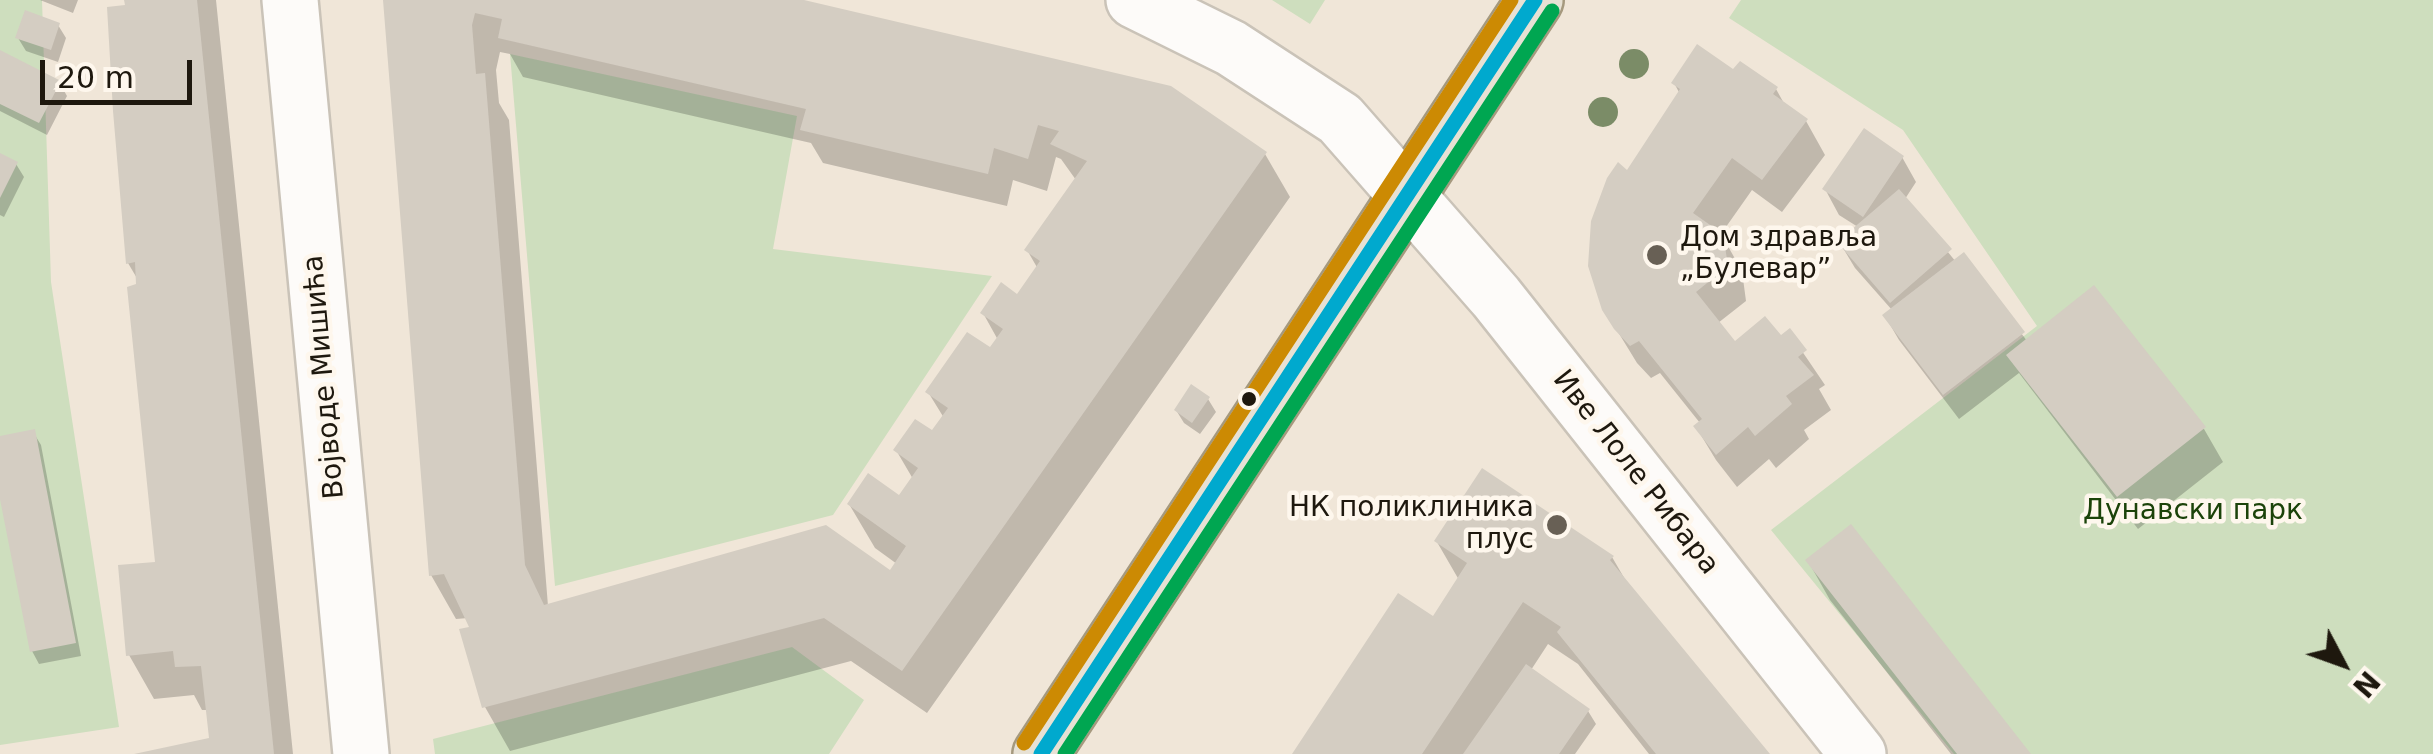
<!DOCTYPE html>
<html>
<head>
<meta charset="utf-8">
<style>
  body { margin:0 }
  #map { position:relative; width:2433px; height:754px; overflow:hidden; background:#f0e6d8; font-family:"DejaVu Sans",sans-serif }
  canvas { display:block }
  .north { position:absolute; left:2293px; top:614px; width:100px; height:100px; -webkit-text-stroke:8px #fef7ed; paint-order:stroke; rotate:131deg; font-size:28px; font-weight:700; line-height:40px; text-align:center; color:#1e180e }
  .north::after { content:''; display:block; margin:auto; width:35px; height:45px; background:#1e180e; clip-path:polygon(50% 0,100% 100%,50% 72%,0 100%) }
  .scale { position:absolute; left:40px; top:60px; width:152px; height:45px; box-sizing:border-box; border:5px solid #1e180e; border-top:0; padding-left:12px; font-size:30px; line-height:35px; white-space:nowrap; color:#1e180e; -webkit-text-stroke:8px #fef7ed; paint-order:stroke }
</style>
</head>
<body>
<div id="map">
<canvas width="2433" height="754"></canvas>
<div class="north">N</div>
<div class="scale">20 m</div>
</div>
<script>
const context = document.querySelector('canvas').getContext('2d');
context.lineJoin = 'round';
function fill(path, color) { context.fillStyle = color; context.fill(path, 'evenodd'); }
const toPath = rows => new Path2D(rows.map(r => 'M' + r).join(''));
function strokePath(path, color, width, dash) { context.strokeStyle = color; context.lineWidth = width; context.lineCap = dash ? 'butt' : 'round'; context.setLineDash(dash || []); context.stroke(path); }
function write(font, color, halo, rows, align = 'center') {
  context.font = font + ' "DejaVu Sans",sans-serif'; context.lineWidth = 9; context.setLineDash([]); context.textBaseline = 'middle'; context.strokeStyle = halo; context.fillStyle = color; for (const [text, x, y, turn = 0] of rows) {
    context.save(); context.translate(x, y); context.rotate((+turn || 0) * Math.PI / 180); context.textAlign = isNaN(turn) ? turn : align; if (halo) context.strokeText(text, 0, 0); context.fillText(text, 0, 0); context.restore();
  }
}
fill(toPath([
  [0,0,42,0,51,282,119,727,0,745],
  [1272,0,1325,0,1310,24],
  [1741,0,2433,0,2433,754,1954,754,1771,530,2037,326,1903,130,1729,18],
  [510,54,797,116,773,249,992,276,833,515,555,586],
  [792,647,864,700,829,754,435,754,433,739]
]), '#cedebe');
fill(toPath([
  [40,0,78,0,73,13],
  [127,0,216,0,293,754,137,754,211,741,208,710,202,710,194,695,154,699,129,655,158,564,138,280,128,263],
  [385,0,793,0,1265,154,1290,197,927,713,851,661,510,751,485,707,473,628,468,618,456,619,431,575],
  [500,52,510,54,523,77,811,143,823,163,1007,206,1013,180,1047,191,1056,157,1061,159,1076,180,1027,250,1038,269,1018,297,983,313,998,340,990,351,928,392,944,418,933,434,896,450,913,479,900,498,849,504,875,548,897,564,891,573,548,606,509,120,499,103,496,70],
  [58,25,66,38,58,62,26,51,18,38],
  [0,53,59,82,67,96,47,135,0,111],
  [1733,73,1776,89,1786,107,1806,121,1825,155,1782,212,1752,190,1721,234,1742,271,1746,301,1718,323,1735,344,1781,339,1789,332,1825,385,1819,389,1831,410,1804,430,1809,439,1776,468,1769,459,1737,487,1716,460,1696,427,1700,423,1660,373,1651,378,1637,363,1604,309,1628,173,1680,94,1674,83],
  [0,156,16,164,24,177,4,217,0,215],
  [1902,157,1916,182,1905,199,1956,262,1964,256,2027,341,2204,429,2223,462,2138,529,2019,373,1959,419,1899,340,1885,316,1892,310,1855,268,1840,243,1858,227,1839,215,1825,189],
  [1208,399,1216,412,1200,434,1184,423,1176,410],
  [33,432,41,445,81,656,39,664,32,651,0,486,0,439],
  [1437,542,1612,557,1630,588,1767,754,1649,754,1578,664,1548,644,1531,670,1588,711,1596,724,1575,754,1295,754,1434,619,1459,580],
  [1808,561,2028,754,1951,754,1830,600]
]), '#0003');
fill(toPath([
  [124,0,197,0,274,754,134,754,209,738,201,666,175,667,173,651,126,656,118,565,155,562,127,287,136,284,135,262,126,264,113,111,107,7,125,5],
  [383,0,804,0,1171,86,1267,152,902,671,824,618,482,708,459,629,469,627,444,574,429,576],
  [475,13,502,19,498,38,806,109,800,130,988,174,994,148,1028,159,1038,125,1059,131,1050,144,1087,161,1024,250,1040,261,1017,294,1001,282,980,313,1003,329,990,347,967,332,925,392,948,408,932,430,915,419,893,450,918,468,899,495,868,473,847,504,906,546,890,570,826,525,544,605,525,565,485,73,476,74,472,25],
  [25,10,60,23,51,50,15,38],
  [1697,44,1733,69,1740,61,1778,87,1773,94,1808,119,1762,180,1732,158,1693,213,1723,234,1728,266,1696,292,1735,341,1765,316,1781,335,1790,328,1807,350,1798,357,1814,375,1786,396,1792,404,1755,436,1748,427,1716,455,1693,426,1702,419,1639,341,1630,346,1614,329,1602,310,1588,266,1591,221,1607,178,1618,162,1627,170,1680,89,1671,83],
  [0,50,61,81,39,123,0,104],
  [1864,128,1904,156,1863,217,1822,189],
  [0,153,18,162,0,198],
  [1899,189,1952,249,1890,303,1837,242],
  [1964,252,2025,332,1943,395,1882,315],
  [2094,285,2206,427,2117,497,2006,355],
  [1191,384,1210,397,1192,423,1174,410],
  [35,429,76,643,30,652,0,499,0,436],
  [1482,468,1614,556,1610,560,1770,754,1656,754,1557,632,1561,627,1523,602,1422,754,1292,754,1398,593,1433,616,1467,563,1434,541],
  [1851,524,2031,754,1957,754,1805,560],
  [1526,664,1590,709,1559,754,1463,754]
]), '#d4cdc2');
const minor = toPath([
  [290,0,361,754],
  [1134,0,1231,48,1340,119,1496,297,1858,754]
]);
const major = toPath([
  [1041,754,1535,0]
]);
strokePath(minor, '#cac3b8', 60);
strokePath(major, '#a5997e', 60);
strokePath(minor, '#fdfbf9', 55);
strokePath(major, '#e7e1d4', 55);
strokePath(toPath([
  [1041,754,1535,0]
]), '#00a9ce', 15);
strokePath(toPath([
  [1065,754,1552,11]
]), '#00a651', 15);
strokePath(toPath([
  [1024,743,1511,0]
]), '#cc8a03', 15);
context.fillStyle = '#7b8c67';
for (const [x, y] of [
  [1634,64],
  [1603,112]
]) { context.beginPath(); context.arc(x, y, 15, 0, 2 * Math.PI); context.fill(); }
for (const [x, y, r, color] of [
  [1657,255,12,"#686055"],
  [1249,399,9,"#1e180e"],
  [1557,525,12,"#686055"]
]) { const dot = new Path2D(); dot.arc(x, y, r, 0, 2 * Math.PI); context.fillStyle = color; context.fill(dot); strokePath(dot, '#fef7ed', 4); }
write('28px', '#1e180e', '#fef7ed', [
  ["Дом здравља",1680,239],
  ["„Булевар”",1680,271],
  ["НК поликлиника",1534,509,"right"],
  ["плус",1534,541,"right"]
], 'left');
write('28px', '#1e180e', '#fef7ed', [
  ["Војводе Мишића",325,377,-95],
  ["Иве Лоле Рибара",1635,473,52]
]);
write('28px', '#1b430a', '#fef7ed', [
  ["Дунавски парк",2193,512]
]);
</script>
</body>
</html>
